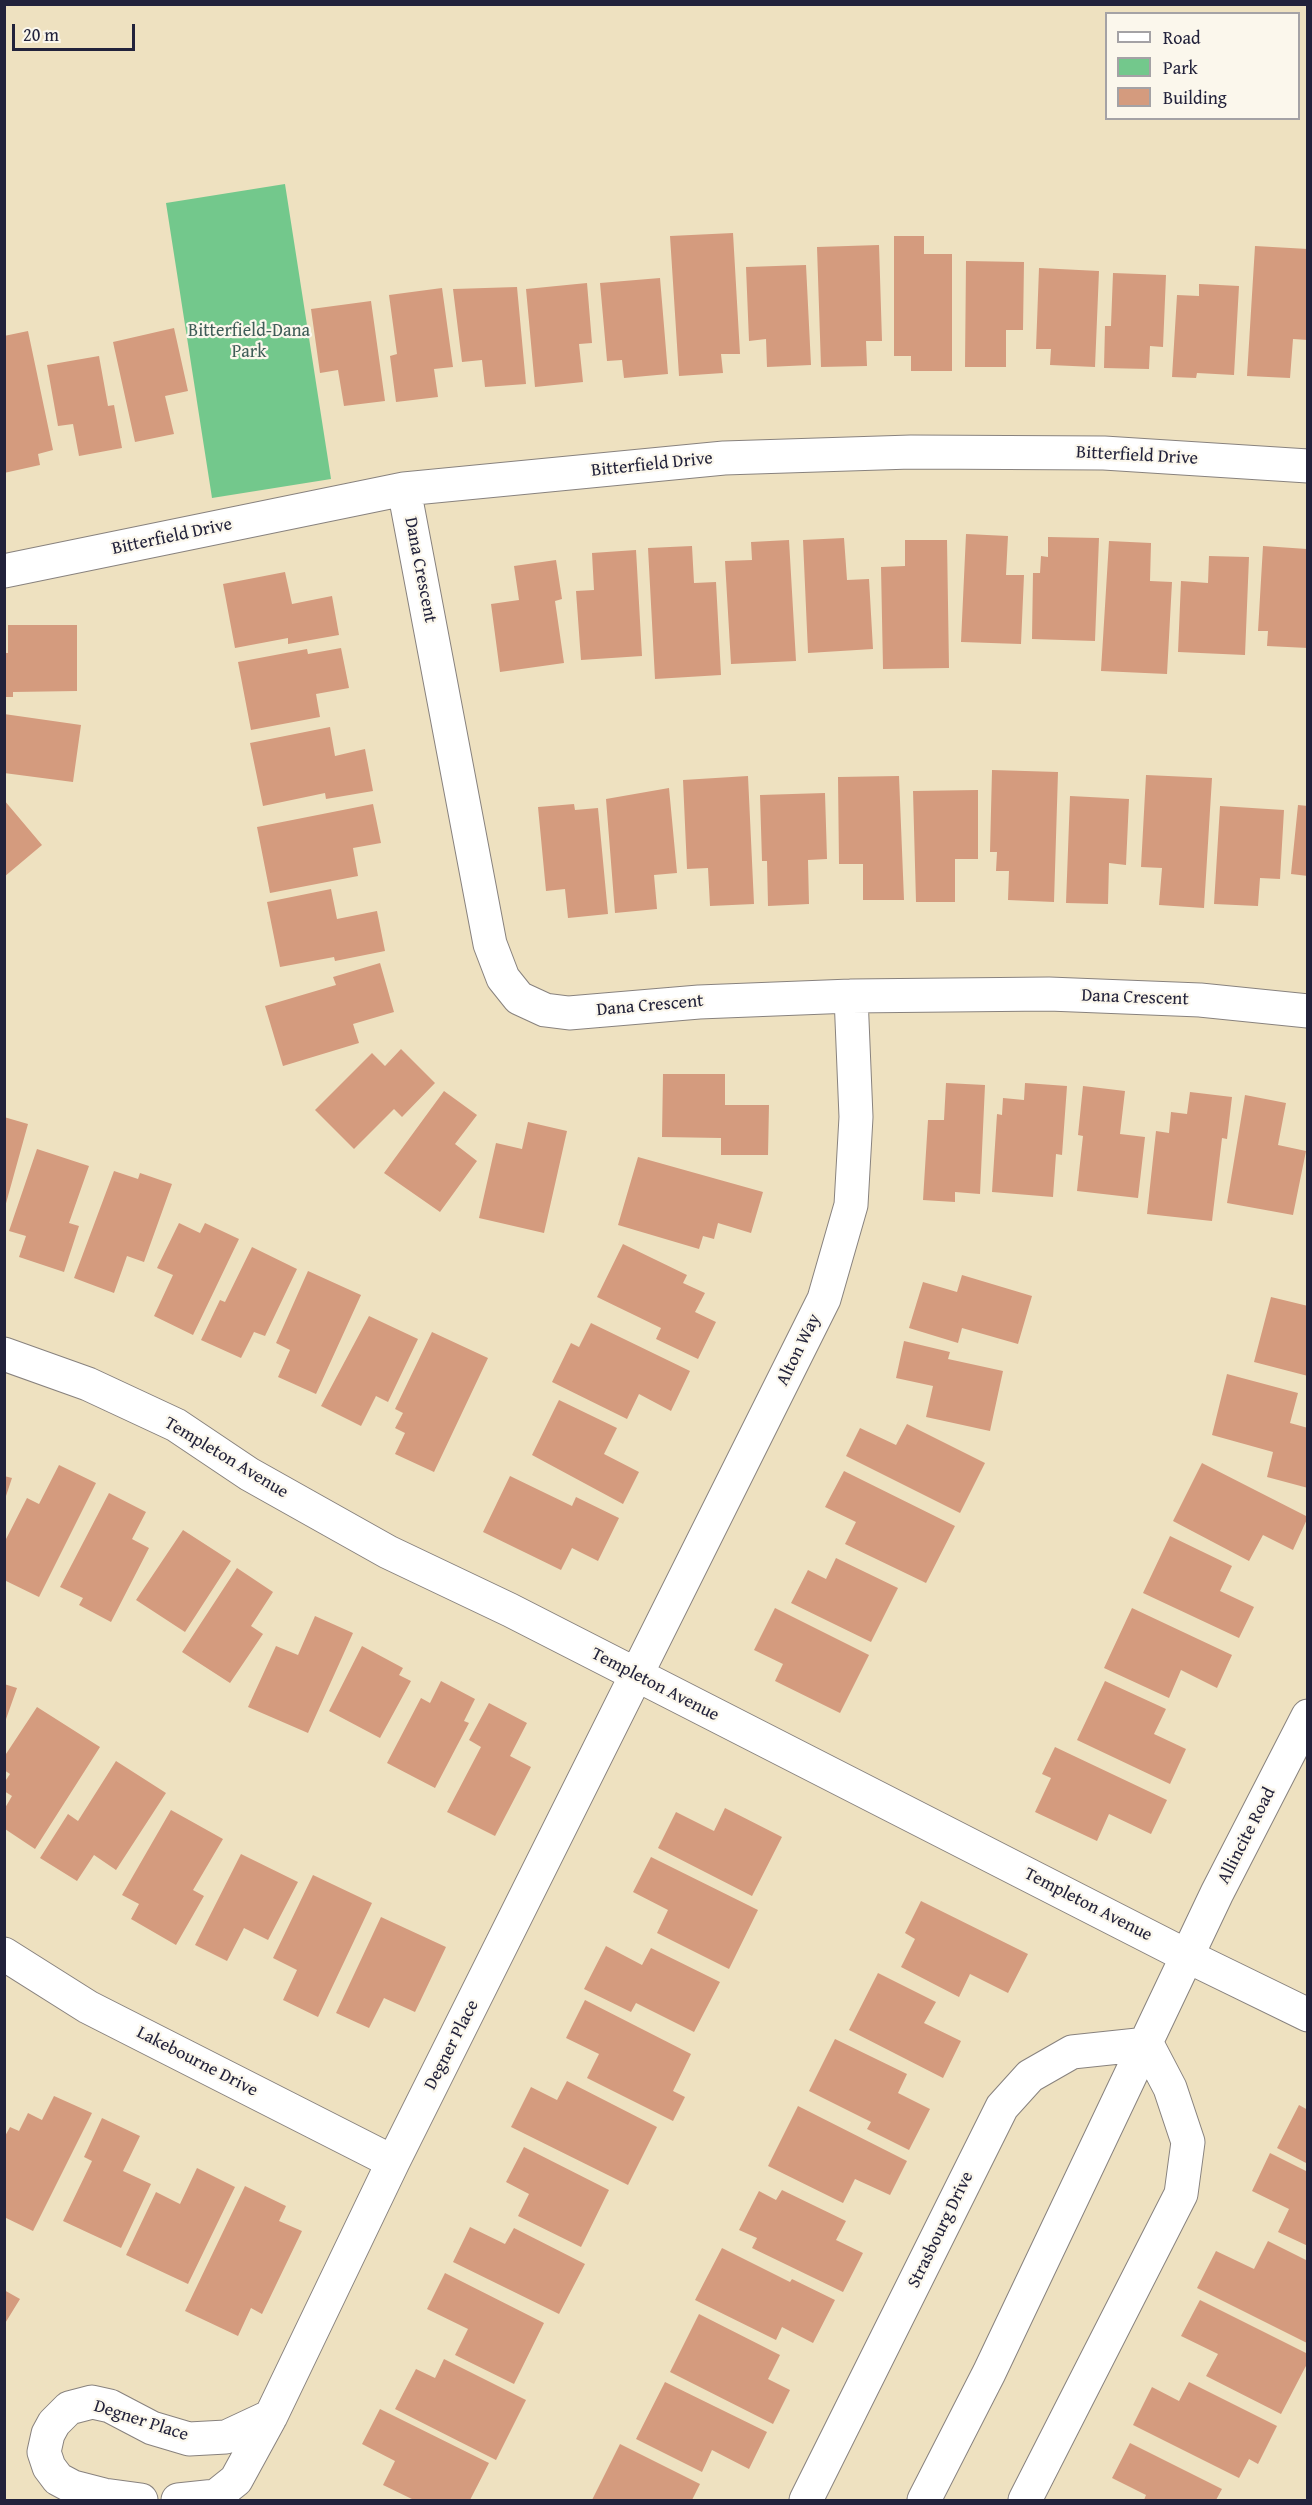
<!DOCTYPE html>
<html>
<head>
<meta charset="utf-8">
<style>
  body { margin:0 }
  #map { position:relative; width:1312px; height:2505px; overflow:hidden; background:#eee1c0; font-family:"Gentium Book Plus",serif }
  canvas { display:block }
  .frame { position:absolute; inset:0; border:6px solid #22223b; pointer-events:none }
  .legend { position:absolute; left:1105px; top:12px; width:195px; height:108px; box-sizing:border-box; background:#fbf7ec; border:2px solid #a4a2a5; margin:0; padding:8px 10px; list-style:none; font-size:18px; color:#22223b }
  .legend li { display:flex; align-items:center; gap:12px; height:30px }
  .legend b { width:30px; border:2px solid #a4a2a5 }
  .scale { position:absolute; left:12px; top:24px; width:123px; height:27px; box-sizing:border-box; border:3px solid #22223b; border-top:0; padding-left:8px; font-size:18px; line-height:21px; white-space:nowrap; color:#22223b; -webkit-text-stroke:4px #fbf7ec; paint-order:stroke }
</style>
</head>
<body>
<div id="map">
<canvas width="1312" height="2505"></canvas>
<div class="frame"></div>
<ul class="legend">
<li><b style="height:8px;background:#fff"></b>Road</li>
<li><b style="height:16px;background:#73c88c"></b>Park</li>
<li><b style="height:16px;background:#d49b7e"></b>Building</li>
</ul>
<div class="scale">20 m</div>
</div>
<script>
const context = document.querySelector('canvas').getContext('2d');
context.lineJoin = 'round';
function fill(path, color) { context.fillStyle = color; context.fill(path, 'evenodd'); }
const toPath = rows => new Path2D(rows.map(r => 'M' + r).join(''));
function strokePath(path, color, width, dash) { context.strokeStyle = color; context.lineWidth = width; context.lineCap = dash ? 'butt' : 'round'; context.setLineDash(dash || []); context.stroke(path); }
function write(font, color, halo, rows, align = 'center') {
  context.font = font + ' "Gentium Book Plus",serif'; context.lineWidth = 4.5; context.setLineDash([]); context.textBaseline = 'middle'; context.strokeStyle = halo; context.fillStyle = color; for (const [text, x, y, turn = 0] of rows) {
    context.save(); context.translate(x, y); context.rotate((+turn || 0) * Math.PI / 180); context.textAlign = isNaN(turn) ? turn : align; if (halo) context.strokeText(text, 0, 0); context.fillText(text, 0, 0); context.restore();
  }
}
fill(toPath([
  [285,184,331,479,212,498,166,203]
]), '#73c88c');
fill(toPath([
  [733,233,740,354,721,354,723,373,679,376,670,236],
  [894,236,924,236,924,254,952,254,952,371,911,371,911,356,894,356],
  [879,245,882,341,866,341,867,366,821,367,817,247],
  [1255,246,1308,249,1308,340,1293,339,1290,378,1247,376],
  [966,261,1024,262,1023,330,1006,330,1006,367,965,367],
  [806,265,811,365,767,367,766,339,749,341,746,267],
  [1039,268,1099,271,1095,367,1050,365,1051,349,1036,349],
  [1113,273,1166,275,1163,347,1150,346,1149,369,1104,368,1105,326,1111,326],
  [660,278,668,374,624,378,622,360,607,361,600,283],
  [587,283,592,343,579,344,583,382,535,387,526,289],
  [1199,284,1239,286,1234,375,1197,373,1196,378,1172,377,1177,295,1199,296],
  [517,287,526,384,485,387,482,360,462,362,453,289],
  [442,288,453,367,434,369,438,397,396,402,390,356,397,354,389,295],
  [371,301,385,401,344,406,338,370,320,373,311,309],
  [174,328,188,391,165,396,174,434,135,442,113,342],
  [28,331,53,450,38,454,40,465,4,473,4,336],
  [99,356,108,406,114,405,122,448,79,456,73,424,58,426,47,365],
  [966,534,1008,536,1006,575,1024,575,1021,644,961,642],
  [1048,537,1099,538,1095,641,1032,639,1033,573,1040,573,1041,556,1048,557],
  [844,538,847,580,869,579,873,649,808,653,803,540],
  [789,540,796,661,731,664,725,561,752,560,751,542],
  [905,540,947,540,949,668,883,669,881,567,905,566],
  [1109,541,1151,543,1150,581,1172,582,1167,674,1101,671],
  [692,546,694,583,716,582,721,675,655,679,648,548],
  [1263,546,1307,549,1308,648,1267,646,1268,631,1258,631],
  [636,550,642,656,581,660,576,591,594,590,592,553],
  [1209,556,1249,557,1245,655,1178,652,1181,581,1208,583],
  [556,560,562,599,555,601,564,663,500,672,491,604,519,600,514,566],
  [285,572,292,604,332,596,339,635,288,644,288,638,235,648,223,584],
  [8,625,77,625,77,691,13,692,13,697,4,697,4,653,8,653],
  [341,648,349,688,316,694,320,717,251,730,238,662,307,649,308,654],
  [4,714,81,725,73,782,4,773],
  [330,727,335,756,365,749,373,791,326,799,325,793,263,806,250,743],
  [992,770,1058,772,1054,902,1008,900,1009,871,996,871,997,852,990,852],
  [1146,775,1212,778,1204,908,1159,905,1162,868,1141,867],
  [748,776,754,904,710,906,708,868,687,869,683,780],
  [899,776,904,900,863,900,863,864,839,864,838,777],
  [669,788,677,873,654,875,657,909,615,913,606,799],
  [978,790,978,859,955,859,955,902,916,902,913,791],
  [825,793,827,859,808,860,809,904,768,906,767,861,762,861,760,795],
  [1070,796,1129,799,1126,865,1109,863,1108,904,1066,903],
  [4,800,42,845,4,877],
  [373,804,381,843,353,848,358,876,270,893,257,827],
  [574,804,575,810,598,808,608,914,568,918,565,889,546,891,538,807],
  [1298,805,1308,806,1308,876,1291,874],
  [1220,806,1284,810,1280,879,1260,878,1258,906,1214,904],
  [331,889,337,919,377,911,385,951,335,961,334,957,280,967,267,902],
  [380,963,394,1012,353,1024,359,1043,283,1066,265,1006,336,985,333,977],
  [401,1049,435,1083,402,1117,394,1109,354,1149,315,1110,372,1053,385,1066],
  [663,1074,725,1074,725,1105,769,1105,768,1155,721,1155,721,1138,662,1137],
  [946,1083,985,1085,980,1194,955,1192,955,1202,923,1200,928,1120,944,1120],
  [1025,1083,1067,1086,1062,1155,1056,1154,1053,1197,992,1192,997,1114,1002,1115,1003,1098,1024,1100],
  [1083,1086,1125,1091,1120,1134,1145,1137,1138,1198,1077,1191,1083,1136,1078,1135],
  [444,1091,477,1115,455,1144,477,1161,440,1212,384,1173],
  [1190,1092,1232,1097,1227,1139,1222,1138,1212,1221,1147,1214,1156,1131,1169,1133,1171,1112,1187,1114],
  [1245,1095,1286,1103,1278,1145,1306,1151,1293,1215,1227,1203],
  [4,1117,28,1124,5,1207,4,1207],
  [528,1122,567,1131,544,1233,479,1218,496,1143,522,1149],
  [37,1149,89,1166,69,1223,79,1226,64,1272,19,1257,26,1236,9,1231],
  [638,1157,763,1192,751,1233,718,1223,714,1239,703,1236,699,1249,618,1225],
  [114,1171,138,1179,140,1173,172,1184,144,1262,127,1256,114,1293,74,1278],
  [179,1223,200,1233,205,1223,239,1239,193,1335,154,1316,173,1275,157,1268],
  [623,1244,687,1275,683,1283,705,1293,695,1312,716,1322,698,1359,656,1339,661,1328,597,1297],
  [252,1247,297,1269,265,1336,254,1332,241,1358,201,1340,220,1300,225,1302],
  [308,1271,361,1295,316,1394,278,1377,290,1350,276,1343],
  [962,1275,1032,1296,1018,1344,962,1328,958,1343,909,1328,923,1282,957,1292],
  [1271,1297,1308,1306,1308,1376,1254,1362],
  [369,1316,418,1339,388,1402,376,1396,361,1426,321,1406],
  [591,1323,690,1371,671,1411,639,1394,627,1419,552,1382,571,1343,579,1347],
  [432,1332,488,1358,434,1472,395,1454,405,1433,395,1428,403,1413,395,1409],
  [904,1341,950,1352,948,1359,1003,1371,990,1431,926,1417,933,1386,896,1378],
  [1227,1374,1298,1393,1290,1423,1308,1428,1308,1488,1267,1477,1273,1452,1212,1435],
  [559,1400,617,1428,604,1454,639,1472,623,1504,532,1455],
  [907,1424,985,1463,960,1513,846,1456,860,1428,896,1445],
  [1202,1463,1308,1517,1293,1550,1263,1535,1249,1561,1173,1521],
  [59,1465,96,1483,39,1597,4,1580,4,1543,27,1498,39,1504],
  [844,1471,955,1526,926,1583,845,1544,856,1522,825,1507],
  [4,1476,12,1478,5,1499,4,1499],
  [510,1476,572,1506,576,1497,619,1518,598,1561,572,1548,561,1570,483,1532],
  [109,1493,146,1512,132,1539,149,1548,111,1622,79,1605,83,1598,60,1587],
  [183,1530,231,1561,185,1632,136,1600],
  [1170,1536,1232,1566,1220,1591,1254,1607,1239,1638,1143,1593],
  [836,1558,898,1588,871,1642,791,1603,808,1570,826,1579],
  [237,1568,273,1592,251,1626,263,1634,230,1683,182,1652],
  [775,1608,869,1655,840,1713,775,1681,783,1664,754,1650],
  [1132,1608,1232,1655,1217,1688,1181,1670,1169,1698,1104,1668],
  [315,1616,353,1633,308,1733,248,1707,276,1646,298,1655],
  [362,1646,403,1668,399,1675,411,1681,380,1738,329,1711],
  [441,1681,475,1699,464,1721,469,1723,435,1788,387,1763,421,1698,430,1703],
  [1105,1681,1166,1709,1154,1734,1186,1749,1170,1784,1077,1740],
  [4,1684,17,1688,5,1722,4,1722],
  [489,1703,527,1723,510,1756,531,1767,495,1836,447,1812,481,1747,469,1740],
  [37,1707,100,1747,35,1849,5,1829,5,1808,12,1796,4,1791,4,1783,10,1774,4,1770,4,1757],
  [1055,1747,1167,1800,1151,1834,1109,1814,1097,1841,1035,1812,1051,1778,1042,1774],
  [116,1761,166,1793,116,1870,94,1855,77,1881,40,1858,68,1814,78,1821],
  [725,1808,782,1837,752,1896,658,1848,676,1812,714,1831],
  [171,1810,223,1839,193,1890,204,1896,176,1945,131,1919,139,1904,122,1895],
  [241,1854,298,1882,268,1940,244,1928,227,1961,195,1945],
  [651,1857,758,1910,729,1969,657,1933,668,1910,633,1892],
  [313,1875,372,1903,318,2017,283,2000,297,1970,273,1958],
  [921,1901,1028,1954,1008,1993,970,1974,959,1997,901,1967,915,1939,905,1933],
  [381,1917,446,1947,415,2012,384,1998,369,2028,336,2013],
  [606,1946,642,1965,651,1948,720,1982,694,2032,636,2003,631,2012,584,1989],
  [878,1973,936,2002,924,2023,961,2041,943,2078,849,2030],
  [585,2000,691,2054,673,2091,685,2097,673,2121,587,2078,599,2054,566,2038],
  [835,2039,907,2074,898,2093,930,2109,909,2150,867,2129,871,2122,809,2091],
  [567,2081,657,2127,628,2185,511,2127,531,2087,557,2100],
  [54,2096,92,2113,33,2231,4,2217,4,2138,10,2127,19,2131,28,2113,42,2120],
  [1299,2105,1308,2110,1308,2164,1277,2148],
  [798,2106,907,2161,890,2195,855,2179,843,2203,768,2166],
  [102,2118,140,2136,123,2171,151,2184,121,2248,63,2221,92,2161,84,2157],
  [524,2147,609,2190,581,2247,518,2216,529,2194,506,2182],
  [1270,2153,1308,2172,1308,2246,1278,2232,1289,2209,1252,2191],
  [197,2168,235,2187,188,2284,126,2255,156,2192,180,2204],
  [245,2186,286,2206,279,2221,302,2231,262,2314,251,2308,238,2336,185,2311],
  [782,2190,846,2221,836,2240,863,2253,843,2292,752,2248,757,2238,739,2230,759,2191,776,2200],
  [470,2227,505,2244,514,2228,585,2264,559,2314,453,2262],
  [1268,2241,1308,2261,1307,2343,1197,2288,1216,2251,1254,2269],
  [722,2248,790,2282,792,2279,835,2300,813,2343,782,2327,776,2340,695,2300],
  [445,2273,544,2323,514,2384,455,2355,468,2329,427,2309],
  [4,2290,20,2299,4,2325],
  [1200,2300,1308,2354,1308,2362,1281,2414,1206,2376,1218,2354,1181,2336],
  [699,2314,780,2355,768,2379,790,2390,773,2424,670,2372],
  [444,2359,526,2400,496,2460,395,2409,416,2369,435,2378],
  [665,2382,767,2432,749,2469,712,2450,702,2472,636,2439],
  [1189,2382,1277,2426,1258,2464,1249,2459,1239,2478,1133,2425,1152,2387,1179,2401],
  [380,2409,489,2463,470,2500,414,2500,383,2485,395,2461,362,2444],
  [1130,2443,1222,2489,1216,2500,1144,2500,1146,2495,1112,2478],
  [620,2444,700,2484,692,2500,592,2500]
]), '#d49b7e');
const minor = toPath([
  [404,489,490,944,503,978,519,998,545,1010,569,1013,699,1002,851,996,1049,994,1200,1000,1308,1011],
  [4,571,404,489,724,458,911,452,1104,453,1308,466],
  [4,1354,88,1384,176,1425,249,1474,388,1552,510,1610,1187,1956,1308,2015],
  [4,1954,88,2007,393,2162],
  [141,2500,104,2495,73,2487,58,2479,49,2467,44,2452,48,2434,54,2423,69,2408,92,2402,110,2406,152,2428,189,2439,226,2437,271,2416],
  [178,2500,216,2496,236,2480,271,2416,393,2162,824,1299,851,1205,856,1117,851,996],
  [806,2500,1002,2107,1030,2076,1072,2052,1147,2044,1170,2088,1188,2142,1181,2194,1025,2500],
  [924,2500,989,2373,1217,1893,1308,1716]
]);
strokePath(minor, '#88827e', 35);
strokePath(minor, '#fff', 33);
write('18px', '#3e5c57', '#fbf7ec', [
  ["Bitterfield-Dana",249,331],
  ["Park",249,352]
]);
write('18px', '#22223b', '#fbf7ec', [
  ["Bitterfield Drive",1137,456,3],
  ["Bitterfield Drive",652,465,-6],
  ["Bitterfield Drive",172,537,-12],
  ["Dana Crescent",420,570,79],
  ["Dana Crescent",1135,998,2],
  ["Dana Crescent",650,1006,-5],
  ["Alton Way",799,1350,-64],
  ["Templeton Avenue",226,1458,31],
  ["Templeton Avenue",655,1685,27],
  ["Allincite Road",1247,1836,-63],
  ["Templeton Avenue",1088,1905,27],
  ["Degner Place",452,2045,-63],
  ["Lakebourne Drive",197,2062,27],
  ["Strasbourg Drive",941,2230,-64],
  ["Degner Place",141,2421,18]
]);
</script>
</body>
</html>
